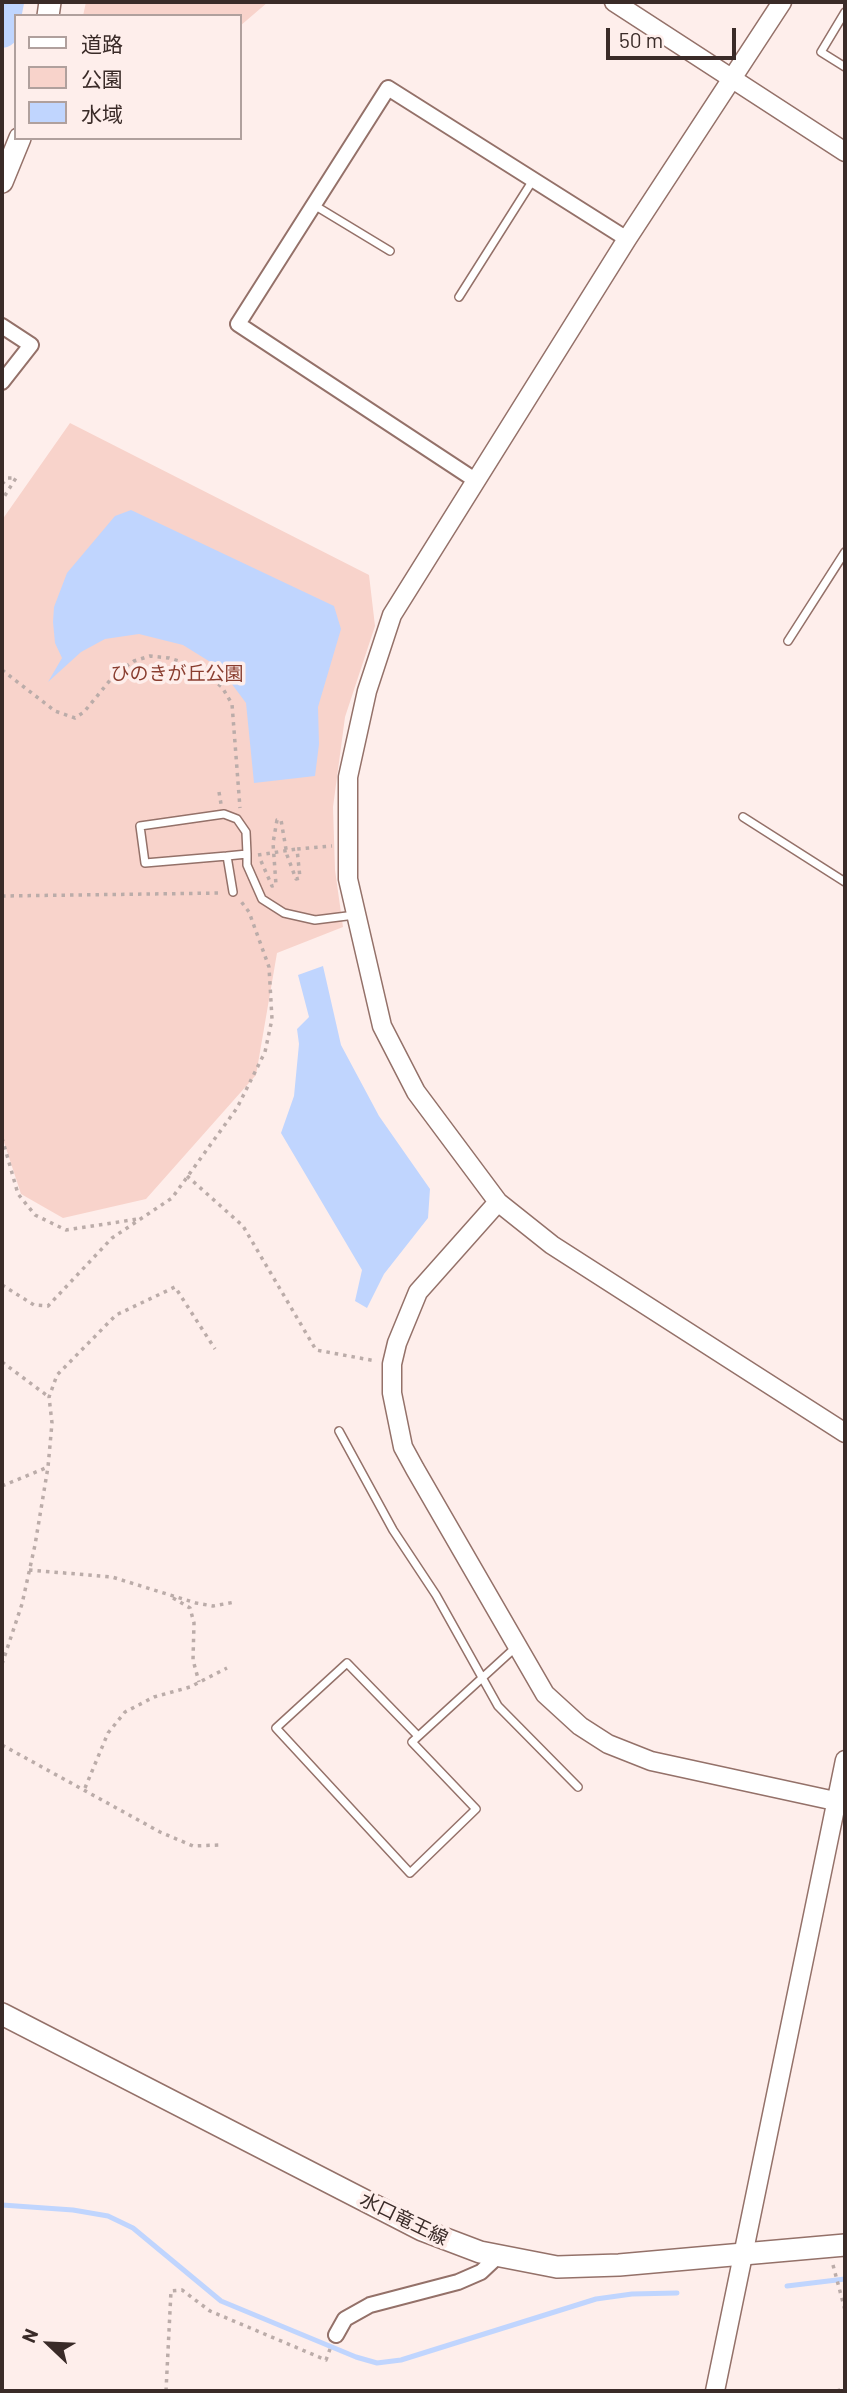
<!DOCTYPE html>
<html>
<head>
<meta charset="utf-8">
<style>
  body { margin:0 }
  #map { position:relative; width:847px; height:2393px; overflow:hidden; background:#feeeeb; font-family:Barlow,"Noto Sans JP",sans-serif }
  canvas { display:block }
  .frame { position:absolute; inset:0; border:4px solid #3a2b28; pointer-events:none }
  .legend { position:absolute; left:14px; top:14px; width:228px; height:126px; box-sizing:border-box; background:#feeeeb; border:2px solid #b0a09d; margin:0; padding:9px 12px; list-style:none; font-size:21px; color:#3a2b28 }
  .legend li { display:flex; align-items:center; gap:14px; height:35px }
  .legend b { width:35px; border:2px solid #b0a09d }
  .north { position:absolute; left:14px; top:2309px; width:70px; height:70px; -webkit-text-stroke:5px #feeeeb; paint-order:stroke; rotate:293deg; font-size:19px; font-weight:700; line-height:28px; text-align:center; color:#3a2b28 }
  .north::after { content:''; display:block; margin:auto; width:24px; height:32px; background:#3a2b28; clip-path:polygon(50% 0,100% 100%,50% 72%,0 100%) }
  .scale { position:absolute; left:606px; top:28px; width:130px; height:32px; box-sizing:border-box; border:4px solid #3a2b28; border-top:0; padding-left:9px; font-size:21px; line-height:24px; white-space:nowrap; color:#3a2b28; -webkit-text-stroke:5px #feeeeb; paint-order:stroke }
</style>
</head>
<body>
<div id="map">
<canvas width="847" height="2393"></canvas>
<div class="frame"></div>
<ul class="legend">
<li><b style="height:9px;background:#fff"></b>道路</li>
<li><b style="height:19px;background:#f8d3cb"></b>公園</li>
<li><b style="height:19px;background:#c0d5fe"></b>水域</li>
</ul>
<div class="north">N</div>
<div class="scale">50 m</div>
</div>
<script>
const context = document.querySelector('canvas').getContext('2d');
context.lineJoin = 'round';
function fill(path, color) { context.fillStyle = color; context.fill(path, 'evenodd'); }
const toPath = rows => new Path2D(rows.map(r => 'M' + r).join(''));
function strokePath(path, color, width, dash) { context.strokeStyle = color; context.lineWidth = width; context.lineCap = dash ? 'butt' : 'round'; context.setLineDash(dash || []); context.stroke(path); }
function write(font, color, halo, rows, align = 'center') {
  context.font = font + ' Barlow,"Noto Sans JP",sans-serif'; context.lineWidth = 7; context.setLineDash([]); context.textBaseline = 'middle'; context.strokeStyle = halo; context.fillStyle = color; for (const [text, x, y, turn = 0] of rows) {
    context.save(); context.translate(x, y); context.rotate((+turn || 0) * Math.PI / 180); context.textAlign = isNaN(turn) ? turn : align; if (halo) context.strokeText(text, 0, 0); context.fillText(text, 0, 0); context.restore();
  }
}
fill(toPath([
  [86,2,268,2,240,26,240,16,83,16],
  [70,423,369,575,375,626,345,717,333,807,335,870,343,927,277,953,256,1075,146,1199,63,1218,21,1194,2,1136,2,520]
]), '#f8d3cb');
fill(toPath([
  [131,510,334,606,341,629,318,707,319,744,315,776,254,783,246,703,220,668,183,645,139,634,105,639,81,652,48,682,62,658,55,643,53,622,54,607,67,573,115,516],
  [323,966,341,1045,379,1116,430,1189,428,1218,384,1274,367,1308,355,1301,362,1270,281,1133,294,1096,299,1044,297,1029,309,1017,298,975]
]), '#c0d5fe');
strokePath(toPath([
  [2,2205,73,2210,108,2216,133,2228,221,2301,356,2357,377,2363,401,2360,596,2299,632,2294,677,2293],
  [787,2286,845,2279]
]), '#c0d5fe', 5);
strokePath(toPath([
  [2,32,8,2]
]), '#c0d5fe', 32);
const service = toPath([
  [845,12,821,52,845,67],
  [314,205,390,251],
  [459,297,533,180],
  [788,641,845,552],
  [743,817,845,882],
  [227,856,145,863,140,826,224,814,237,819,246,832,247,854],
  [233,892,227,856,247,854,247,865,262,899,284,913,315,920,355,915],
  [339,1431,393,1530,436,1595,498,1706,578,1787],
  [418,1736,347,1663,276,1728,410,1873,476,1809,412,1742,516,1647]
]);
const minor = toPath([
  [2,326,31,345,2,382],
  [475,480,238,324,388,88,627,239],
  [336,2335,345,2319,370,2305,458,2282,481,2272,497,2257]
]);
const tertiary = toPath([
  [614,2,845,152],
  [782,2,627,239,392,615,367,691,348,777,348,879,382,1026,416,1092,498,1202,552,1245,845,1433],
  [498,1202,418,1292,397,1343,392,1364,392,1393,403,1447,415,1469,545,1694,580,1726,608,1744,651,1761,835,1801],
  [715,2391,845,1760]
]);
const secondary = toPath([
  [48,16,50,2],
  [2,182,20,138],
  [2,2014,422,2230,480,2252,557,2267,619,2265,845,2245]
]);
strokePath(service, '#947169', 10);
strokePath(minor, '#947169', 18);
strokePath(tertiary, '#947169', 21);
strokePath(secondary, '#947169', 24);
strokePath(toPath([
  [2,484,8,478,16,478,2,500],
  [2,670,55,711,75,718,84,712,116,673,134,661,150,656,169,658,194,666,222,687,232,704,240,808],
  [219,792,221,804],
  [258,855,297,849],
  [261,861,272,886,276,885,273,843,277,820,281,820,287,855,296,879,300,878,297,849,332,846],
  [2,896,222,893],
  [2,1138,18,1194,35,1215,66,1230,138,1219],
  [187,1176,243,1226,316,1350,376,1361],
  [2,1285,34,1305,48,1306,112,1238,172,1198,237,1108,265,1052,272,1019,269,967,249,912,240,900],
  [2,1362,49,1397],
  [2,1486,48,1467],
  [29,1570,112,1577,196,1603,213,1606,235,1602],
  [173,1598,190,1608,194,1623,193,1660,199,1682],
  [2,1664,22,1604,35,1545,48,1467,52,1423,49,1397,57,1375,116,1315,175,1287,215,1349],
  [2,1745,160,1832,193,1846,219,1845],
  [85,1788,108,1733,125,1712,154,1697,190,1687,227,1668],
  [833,2265,845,2310],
  [166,2391,171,2291,182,2290,210,2311,326,2360,330,2349],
  [837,2391,845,2388]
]), '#bbaca9', 3.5, [3.5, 5]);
strokePath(service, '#fff', 7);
strokePath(minor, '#fff', 14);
strokePath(tertiary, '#fff', 18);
strokePath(secondary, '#fff', 21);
write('19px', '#893d2f', '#feeeeb', [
  ["ひのきが丘公園",177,674]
]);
write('19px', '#3a2b28', '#feeeeb', [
  ["水口竜王線",404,2219,26]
]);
</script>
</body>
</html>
